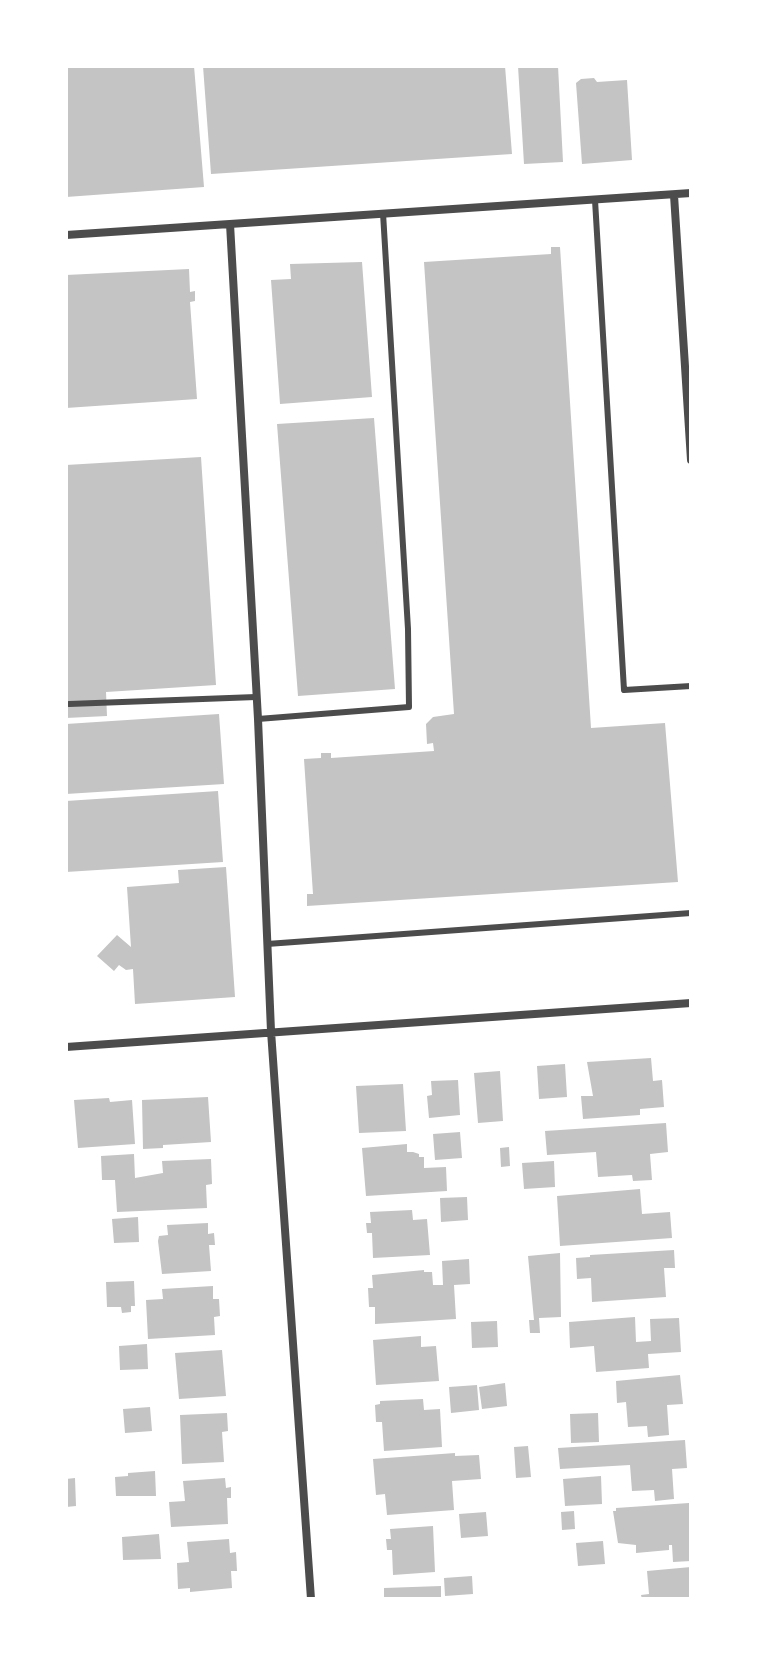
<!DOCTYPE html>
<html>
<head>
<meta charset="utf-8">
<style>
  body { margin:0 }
  #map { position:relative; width:757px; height:1665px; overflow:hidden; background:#fff; font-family:"DM Sans",sans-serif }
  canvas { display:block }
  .frame { position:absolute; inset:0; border:68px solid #fff; pointer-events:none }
</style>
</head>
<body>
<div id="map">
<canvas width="757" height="1665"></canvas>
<div class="frame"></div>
</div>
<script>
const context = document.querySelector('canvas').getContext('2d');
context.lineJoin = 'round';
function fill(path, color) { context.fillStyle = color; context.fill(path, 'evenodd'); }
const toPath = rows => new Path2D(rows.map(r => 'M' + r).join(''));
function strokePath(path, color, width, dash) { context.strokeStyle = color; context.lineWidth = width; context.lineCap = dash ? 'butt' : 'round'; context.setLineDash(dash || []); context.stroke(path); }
fill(toPath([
  [66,66,194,66,204,187,66,197],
  [203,66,505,66,512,154,211,174],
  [518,66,558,66,563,162,524,164],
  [594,78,597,82,627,80,632,160,582,164,576,83,581,79],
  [551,247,560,247,591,728,665,723,678,882,307,906,307,894,313,894,304,759,321,758,321,753,331,753,331,758,434,751,433,743,427,744,426,724,433,717,454,714,424,262,551,254],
  [362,262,372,397,280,404,271,280,291,279,290,264],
  [189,269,190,292,195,291,195,301,190,302,197,399,66,408,66,275],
  [374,418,395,689,298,696,277,424],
  [201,457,216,685,106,692,107,716,66,718,66,465],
  [219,714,224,784,66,794,66,724],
  [218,791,223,862,66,872,66,801],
  [226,867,235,997,135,1004,133,969,126,970,119,965,114,971,97,956,117,935,131,947,127,887,179,883,178,870],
  [651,1058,653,1081,662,1080,664,1107,640,1109,640,1115,583,1119,581,1096,593,1096,587,1062],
  [565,1064,567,1097,539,1099,537,1066],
  [500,1071,503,1121,478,1123,474,1073],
  [458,1080,460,1115,429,1118,427,1096,432,1095,431,1081],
  [403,1084,406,1131,359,1133,356,1086],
  [208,1097,211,1142,163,1145,163,1148,143,1149,142,1100],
  [109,1098,110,1102,132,1100,135,1144,78,1148,74,1100],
  [666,1123,668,1152,650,1154,652,1180,633,1181,632,1175,598,1177,596,1152,547,1155,545,1131],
  [460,1132,462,1158,435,1160,433,1134],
  [407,1144,407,1152,413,1152,419,1154,419,1157,424,1157,424,1168,446,1167,447,1191,366,1196,362,1148],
  [509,1147,510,1166,501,1167,500,1148],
  [134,1154,135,1178,163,1173,162,1161,211,1159,212,1184,206,1185,207,1208,117,1212,115,1180,102,1180,101,1156],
  [554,1161,555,1187,524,1189,522,1163],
  [640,1189,642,1214,670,1212,672,1238,560,1246,557,1196],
  [467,1197,468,1220,441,1222,440,1198],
  [412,1210,413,1220,427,1219,430,1255,373,1258,372,1233,367,1233,366,1223,371,1223,370,1212],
  [138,1217,139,1242,114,1243,112,1219],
  [208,1223,208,1234,214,1233,215,1245,209,1245,211,1271,162,1274,158,1241,159,1236,168,1235,167,1225],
  [674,1250,675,1268,664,1268,666,1297,592,1302,591,1278,577,1279,576,1258,590,1257,590,1255],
  [560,1253,561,1317,539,1318,540,1333,530,1333,529,1320,534,1320,528,1256],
  [469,1259,470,1284,454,1285,456,1319,375,1324,375,1307,369,1307,368,1288,373,1288,372,1275,424,1270,424,1272,432,1272,433,1285,443,1285,442,1261],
  [134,1281,135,1306,131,1306,131,1312,122,1313,121,1307,107,1307,106,1282],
  [213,1286,213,1299,219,1299,220,1316,214,1317,215,1335,148,1339,146,1300,163,1299,162,1289],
  [635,1317,636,1342,651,1341,650,1319,679,1318,681,1352,648,1354,649,1368,596,1372,594,1346,570,1348,569,1322],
  [497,1321,498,1347,472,1348,471,1322],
  [421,1336,421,1347,436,1346,439,1381,376,1385,373,1340],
  [147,1344,148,1369,120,1370,119,1346],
  [222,1350,226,1396,179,1399,175,1353],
  [680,1375,683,1404,667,1405,669,1435,648,1437,647,1426,628,1427,626,1402,617,1403,616,1381],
  [505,1383,507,1406,482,1409,479,1387],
  [477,1385,479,1410,451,1413,449,1387],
  [423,1399,424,1410,440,1409,442,1447,384,1451,382,1422,376,1422,375,1405,380,1404,380,1401],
  [150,1407,152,1431,125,1433,123,1409],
  [227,1413,228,1431,222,1432,224,1462,182,1464,180,1415],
  [598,1413,599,1442,571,1443,570,1414],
  [685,1440,687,1468,672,1469,674,1499,655,1501,654,1490,632,1491,630,1465,560,1469,558,1448],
  [528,1446,531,1477,516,1478,514,1447],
  [455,1453,455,1456,479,1455,481,1479,452,1481,454,1510,387,1515,385,1494,376,1495,373,1459],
  [155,1471,156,1496,116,1496,115,1477,128,1476,128,1473],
  [601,1476,602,1504,565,1506,563,1479],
  [75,1478,76,1506,66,1507,66,1479],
  [225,1478,226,1488,231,1487,231,1498,227,1498,228,1524,171,1527,169,1502,185,1501,183,1481],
  [689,1503,691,1561,673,1562,672,1545,669,1545,669,1550,636,1553,636,1545,618,1543,613,1511,616,1511,616,1508],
  [574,1511,575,1529,562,1530,561,1512],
  [486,1512,488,1536,461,1538,459,1514],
  [433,1526,435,1572,393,1575,392,1550,387,1550,386,1539,391,1539,390,1529],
  [159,1534,161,1559,123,1560,122,1537],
  [229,1539,230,1553,236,1552,237,1571,231,1571,232,1588,190,1592,190,1588,178,1589,177,1563,189,1562,187,1542],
  [603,1541,605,1564,578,1566,576,1543],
  [691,1567,690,1599,642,1599,641,1595,649,1594,647,1571],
  [472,1576,473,1594,445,1596,444,1578],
  [441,1586,441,1599,384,1599,384,1588]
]), '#c4c4c4');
strokePath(toPath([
  [595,200,624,690,691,686],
  [69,704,256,697],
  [258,719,409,707,408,629,383,213],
  [267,944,691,913]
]), '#4c4c4c', 6);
strokePath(toPath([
  [674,195,691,460],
  [230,224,258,719,271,1031,311,1599],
  [66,235,691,193],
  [66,1047,691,1003]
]), '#4c4c4c', 8);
</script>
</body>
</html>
